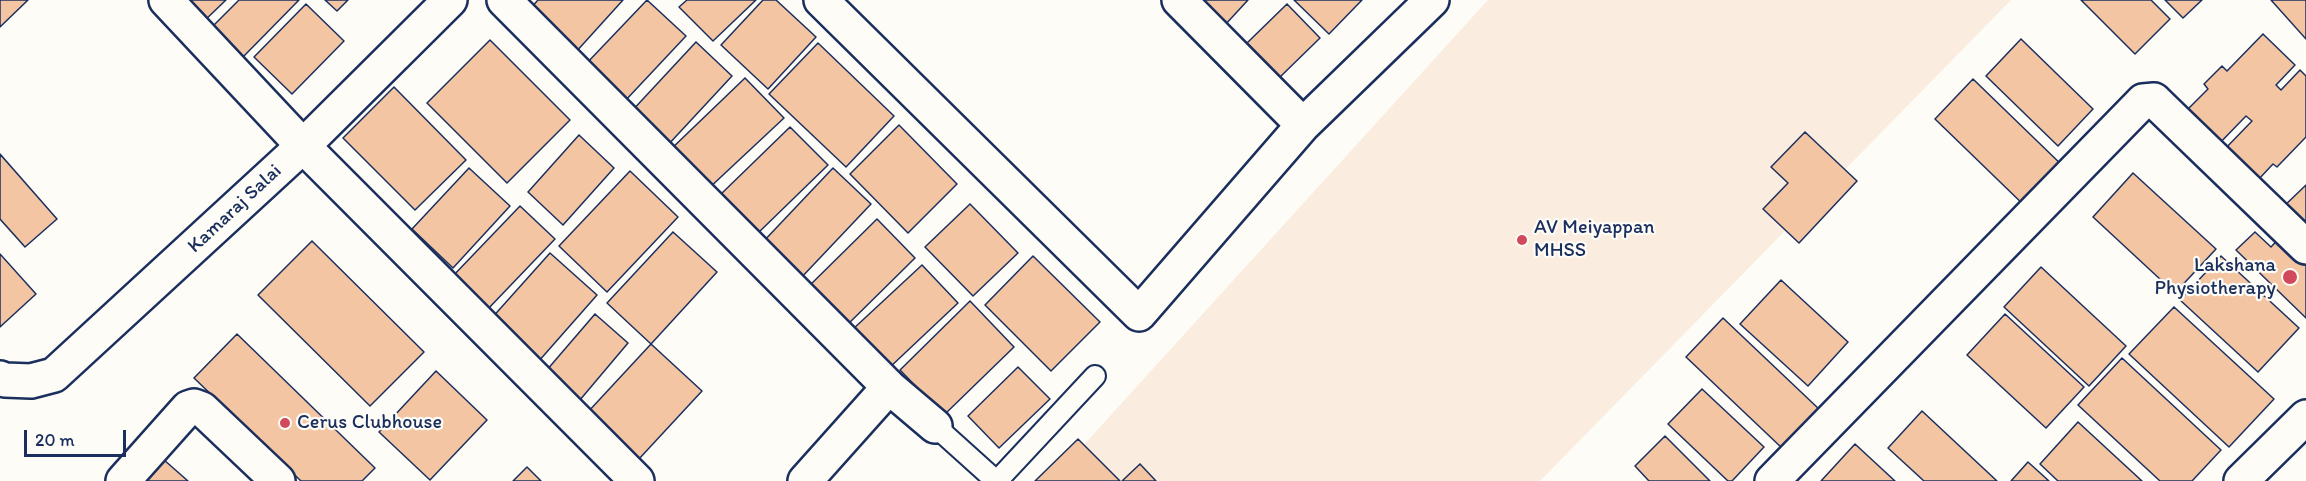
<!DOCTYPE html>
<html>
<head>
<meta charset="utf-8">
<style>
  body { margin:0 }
  #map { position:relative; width:2306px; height:481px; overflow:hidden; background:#fdfcf7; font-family:Itim,sans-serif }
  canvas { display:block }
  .scale { position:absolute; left:24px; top:430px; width:102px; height:27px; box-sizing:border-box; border:3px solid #1b2f5e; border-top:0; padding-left:8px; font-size:18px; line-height:21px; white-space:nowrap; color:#1b2f5e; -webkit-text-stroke:4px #fdfcf7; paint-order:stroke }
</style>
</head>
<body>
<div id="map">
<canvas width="2306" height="481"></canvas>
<div class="scale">20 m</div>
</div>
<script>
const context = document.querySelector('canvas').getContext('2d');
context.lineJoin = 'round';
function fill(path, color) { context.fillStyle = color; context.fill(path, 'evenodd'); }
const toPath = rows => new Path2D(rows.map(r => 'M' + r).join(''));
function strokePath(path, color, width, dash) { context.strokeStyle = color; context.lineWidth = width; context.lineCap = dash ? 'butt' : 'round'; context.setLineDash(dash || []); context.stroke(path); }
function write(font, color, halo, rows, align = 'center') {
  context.font = font + ' Itim,sans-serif'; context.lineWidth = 4.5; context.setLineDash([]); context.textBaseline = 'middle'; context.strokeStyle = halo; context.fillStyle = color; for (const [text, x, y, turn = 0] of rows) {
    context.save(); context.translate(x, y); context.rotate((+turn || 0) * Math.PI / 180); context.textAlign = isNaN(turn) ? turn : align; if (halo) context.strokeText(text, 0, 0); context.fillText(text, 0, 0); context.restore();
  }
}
fill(toPath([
  [1488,0,2011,0,1540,481,1051,481]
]), '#faecde');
const building = toPath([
  [0,0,28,0,0,27,0,0],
  [180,0,226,0,202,23,180,0],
  [239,0,299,0,243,57,212,27,239,0],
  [325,0,348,0,337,11,325,0],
  [538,0,623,0,575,53,528,11,538,0],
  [647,0,686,36,624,102,585,65,647,0],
  [687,0,756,0,713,41,679,7,687,0],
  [763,0,776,0,816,37,768,89,721,45,763,0],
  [1196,0,1248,0,1224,26,1196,0],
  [1294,0,1362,0,1329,34,1294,0],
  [2081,0,2151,0,2170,19,2135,54,2081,0],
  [2165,0,2202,0,2183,18,2165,0],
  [2271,0,2306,0,2306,39,2271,0],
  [306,4,344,41,292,94,254,57,306,4],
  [1287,4,1320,38,1280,77,1247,43,1287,4],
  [2263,34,2295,65,2276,85,2281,90,2300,70,2306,76,2306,137,2277,167,2273,164,2257,181,2221,153,2252,121,2246,116,2215,148,2182,115,2208,89,2204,84,2222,66,2227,71,2263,34],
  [2021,39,2093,109,2058,146,1986,76,2021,39],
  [490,40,570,120,507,183,427,103,490,40],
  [696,42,732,76,667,146,630,113,696,42],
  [818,43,894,116,846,167,769,94,818,43],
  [745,78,784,118,707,190,669,151,745,78],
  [1973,79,2067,170,2029,210,1935,119,1973,79],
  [394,87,466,160,415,210,343,138,394,87],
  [899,125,957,184,908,233,850,174,899,125],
  [790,127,828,165,757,234,719,196,790,127],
  [1805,132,1857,181,1799,243,1763,209,1788,183,1771,167,1805,132],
  [579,135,614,168,563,225,528,192,579,135],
  [0,154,57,219,25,247,0,219,0,154],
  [469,168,510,206,453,268,412,229,469,168],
  [833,168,871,204,799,280,761,244,833,168],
  [630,171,678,217,607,292,559,246,630,171],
  [2133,173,2216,249,2175,293,2093,217,2133,173],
  [2306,185,2306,232,2282,208,2306,185],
  [970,204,1018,253,973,296,925,247,970,204],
  [520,206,555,239,486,311,451,278,520,206],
  [877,219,915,258,840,332,802,293,877,219],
  [673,232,717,272,651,344,607,303,673,232],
  [2255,232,2271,247,2284,233,2306,255,2306,318,2236,250,2255,232],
  [312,241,424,352,370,406,258,295,312,241],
  [550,253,597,295,538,362,490,320,550,253],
  [0,254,36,294,0,327,0,254],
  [1033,256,1100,322,1051,371,985,305,1033,256],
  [2221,256,2299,328,2258,372,2180,300,2221,256],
  [922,265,958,303,888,369,852,330,922,265],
  [2041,267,2126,346,2089,386,2004,307,2041,267],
  [1781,280,1848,342,1808,386,1740,324,1781,280],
  [970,301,1014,347,944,415,900,370,970,301],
  [2174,307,2274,399,2229,447,2129,354,2174,307],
  [595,314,628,343,574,407,540,378,595,314],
  [2005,314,2084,387,2046,428,1967,355,2005,314],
  [1723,318,1820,410,1783,449,1686,357,1723,318],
  [237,334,375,468,362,481,301,481,194,378,237,334],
  [651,344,702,391,638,460,587,413,651,344],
  [2122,358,2221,450,2192,481,2160,481,2078,405,2122,358],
  [1018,367,1050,399,999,448,968,416,1018,367],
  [436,371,487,420,430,480,379,432,436,371],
  [1702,389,1764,447,1732,481,1728,481,1668,424,1702,389],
  [1922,411,1997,481,1924,481,1888,448,1922,411],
  [2078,422,2142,481,2058,481,2040,464,2078,422],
  [1665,436,1710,481,1649,481,1635,466,1665,436],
  [1078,439,1120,481,1035,481,1078,439],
  [1855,444,1895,481,1821,481,1855,444],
  [155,452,188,481,130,481,155,452],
  [2028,462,2049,481,2011,481,2028,462],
  [1140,464,1156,481,1122,481,1140,464],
  [527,467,541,481,513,481,527,467]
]);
fill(building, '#f3c5a2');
strokePath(building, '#1b2f5e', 1.5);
const service = toPath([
  [935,426,996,481],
  [997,481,1095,376]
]);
const minor = toPath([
  [166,0,303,146,637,481],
  [504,0,889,387],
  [821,0,1139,314,1303,125,1432,0],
  [1179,0,1303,125],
  [123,481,188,408,194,406,202,409,278,481],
  [805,481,889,387,935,426],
  [1772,481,2143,101,2154,100,2159,105,2306,247]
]);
const tertiary = toPath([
  [0,378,5,380,31,381,54,375,303,146,450,0],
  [2241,481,2306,417]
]);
strokePath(service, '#1b2f5e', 24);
strokePath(minor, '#1b2f5e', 38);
strokePath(tertiary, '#1b2f5e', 38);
strokePath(service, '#fdfcf7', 20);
strokePath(minor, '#fdfcf7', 33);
strokePath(tertiary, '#fdfcf7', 33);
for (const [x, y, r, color] of [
  [1522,240,6,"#d1495b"],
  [2290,277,8,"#d1495b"],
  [285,423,6,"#d1495b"]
]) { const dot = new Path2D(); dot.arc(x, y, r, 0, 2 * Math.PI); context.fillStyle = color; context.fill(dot); strokePath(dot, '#fdfcf7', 2); }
write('20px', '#1b2f5e', '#fdfcf7', [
  ["Kamaraj Salai",235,209,-43]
]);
write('20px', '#1b2f5e', '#fdfcf7', [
  ["AV Meiyappan",1534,228],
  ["MHSS",1534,251],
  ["Lakshana",2276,266,"right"],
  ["Physiotherapy",2276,289,"right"],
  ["Cerus Clubhouse",297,423]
], 'left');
</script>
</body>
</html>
